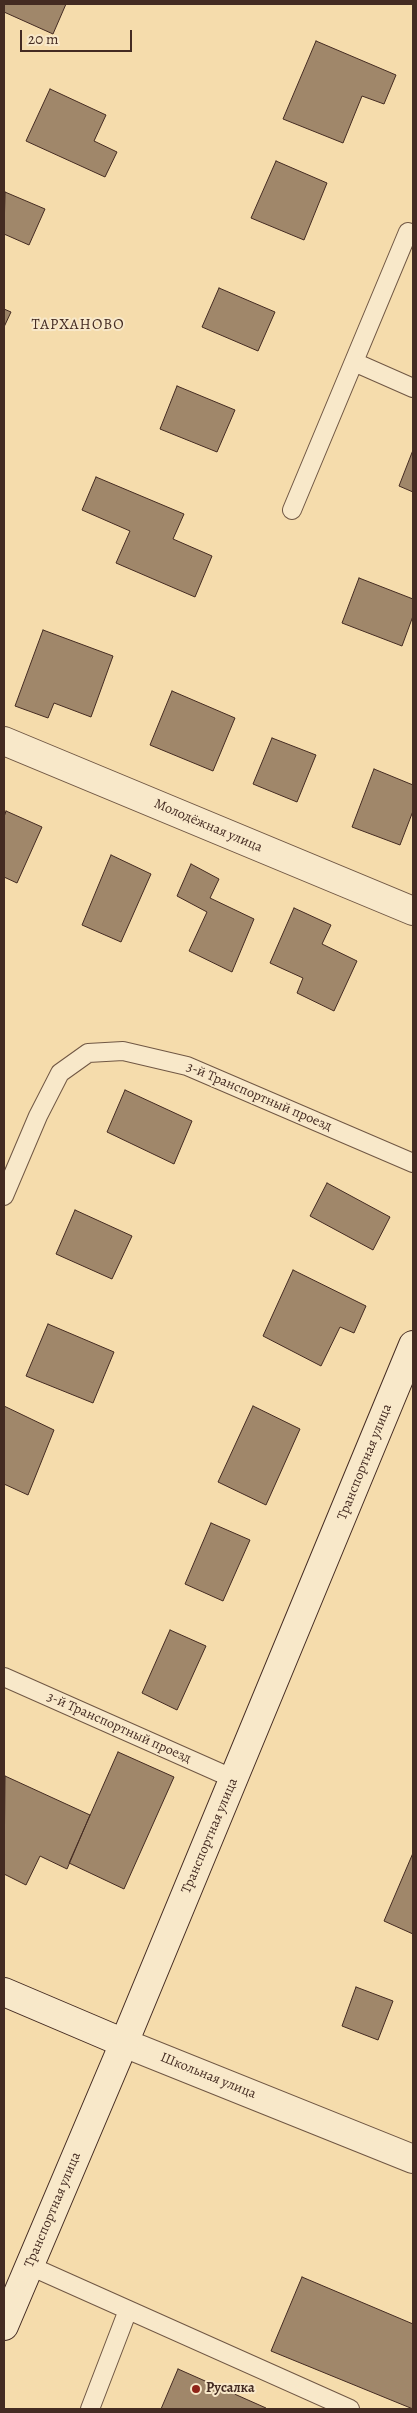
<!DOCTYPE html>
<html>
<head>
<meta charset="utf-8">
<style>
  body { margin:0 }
  #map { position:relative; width:417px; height:2413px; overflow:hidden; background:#f5dcac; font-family:Alegreya,serif }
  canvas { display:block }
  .frame { position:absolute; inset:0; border:5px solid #442b22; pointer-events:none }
  .scale { position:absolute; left:20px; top:30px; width:112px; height:22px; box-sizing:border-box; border:2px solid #442b22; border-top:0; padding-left:6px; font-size:15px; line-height:18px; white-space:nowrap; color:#442b22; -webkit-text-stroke:4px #f8e8c9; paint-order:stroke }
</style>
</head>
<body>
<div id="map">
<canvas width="417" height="2413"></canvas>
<div class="frame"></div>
<div class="scale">20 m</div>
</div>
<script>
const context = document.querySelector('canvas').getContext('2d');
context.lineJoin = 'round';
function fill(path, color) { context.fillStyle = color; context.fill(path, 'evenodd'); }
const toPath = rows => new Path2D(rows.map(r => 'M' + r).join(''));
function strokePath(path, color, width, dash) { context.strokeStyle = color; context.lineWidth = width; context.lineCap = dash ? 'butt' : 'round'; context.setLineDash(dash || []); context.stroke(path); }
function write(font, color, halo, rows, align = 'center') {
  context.font = font + ' Alegreya,serif'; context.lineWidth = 4; context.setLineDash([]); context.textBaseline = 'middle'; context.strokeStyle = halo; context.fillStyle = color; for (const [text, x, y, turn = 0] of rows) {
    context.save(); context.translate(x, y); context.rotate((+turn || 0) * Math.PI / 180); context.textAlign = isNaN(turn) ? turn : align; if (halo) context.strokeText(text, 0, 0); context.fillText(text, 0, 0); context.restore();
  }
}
const building = toPath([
  [4,4,66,4,53,34,4,12,4,4],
  [316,41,396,75,384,104,362,96,343,143,283,119,316,41],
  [50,89,106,115,94,141,117,152,105,177,26,141,50,89],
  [276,161,327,183,304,240,251,218,276,161],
  [5,192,45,209,29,245,4,234,5,192],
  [219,288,275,312,258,351,202,327,219,288],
  [4,309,11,312,4,327,4,309],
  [177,386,235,410,217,452,160,429,177,386],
  [413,450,413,492,399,486,413,450],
  [96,477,184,514,173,539,212,556,195,597,116,563,130,531,82,510,96,477],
  [359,578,413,599,413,616,402,646,342,623,359,578],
  [43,630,113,656,91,717,54,703,48,718,15,706,43,630],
  [172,691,235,718,213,771,150,745,172,691],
  [272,738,316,755,297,802,253,784,272,738],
  [374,769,413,785,413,811,400,845,352,827,374,769],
  [6,811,42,827,17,883,4,877,4,817,6,811],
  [111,855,151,874,121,942,82,925,111,855],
  [191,864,219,879,210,898,254,919,232,972,189,951,207,912,177,896,191,864],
  [294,908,331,925,322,944,357,961,334,1011,297,993,303,978,270,963,294,908],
  [125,1090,192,1121,174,1164,107,1132,125,1090],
  [327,1183,390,1217,373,1250,310,1216,327,1183],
  [75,1210,132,1236,112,1279,56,1254,75,1210],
  [293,1270,366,1306,354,1333,340,1327,321,1366,263,1336,293,1270],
  [48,1324,114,1352,93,1403,26,1376,48,1324],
  [4,1406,54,1430,28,1495,4,1484,4,1406],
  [253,1406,300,1429,266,1505,218,1482,253,1406],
  [211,1523,250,1540,223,1601,185,1584,211,1523],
  [170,1630,206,1646,177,1710,142,1693,170,1630],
  [118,1752,174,1777,124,1889,69,1863,118,1752],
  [5,1776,90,1815,67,1869,40,1856,26,1885,4,1874,5,1776],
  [413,1853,413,1934,384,1921,413,1853],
  [356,1987,393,2001,378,2040,342,2026,356,1987],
  [302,2277,413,2324,413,2409,271,2351,302,2277],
  [178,2369,266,2408,266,2409,161,2409,178,2369]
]);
fill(building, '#a0876a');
strokePath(building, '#442b22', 1);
const lane = toPath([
  [354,362,413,388],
  [292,510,408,232],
  [4,1196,38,1116,60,1073,88,1053,123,1051,187,1066,413,1163],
  [4,1677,234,1779],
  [30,2266,350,2409],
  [90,2409,128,2310]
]);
const street = toPath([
  [4,741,413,911],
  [124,2043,413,2159]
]);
const secondary = toPath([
  [4,1992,124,2043],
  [4,2326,124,2043,413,1345]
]);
strokePath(lane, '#705744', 20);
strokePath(street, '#705744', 30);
strokePath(secondary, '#442b22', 30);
strokePath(lane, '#f8e8c9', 18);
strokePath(street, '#f8e8c9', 28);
strokePath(secondary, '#f8e8c9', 28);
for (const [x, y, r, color] of [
  [196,2389,5,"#8f2418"]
]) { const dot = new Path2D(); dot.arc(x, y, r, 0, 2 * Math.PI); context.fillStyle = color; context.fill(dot); strokePath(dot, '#f8e8c9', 2); }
write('14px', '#442b22', '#f8e8c9', [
  ["Молодёжная улица",208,826,23],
  ["3-й Транспортный проезд",259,1097,23],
  ["Транспортная улица",365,1462,-68],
  ["3-й Транспортный проезд",119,1728,24],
  ["Транспортная улица",210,1836,-67],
  ["Школьная улица",208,2076,22],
  ["Транспортная улица",53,2210,-67]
]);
write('bold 14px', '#442b22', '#f8e8c9', [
  ["Русалка",206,2389]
], 'left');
context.letterSpacing = '1px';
write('15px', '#442b22', '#f8e8c9', [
  ["ТАРХАНОВО",78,325]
]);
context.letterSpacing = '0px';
</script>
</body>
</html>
